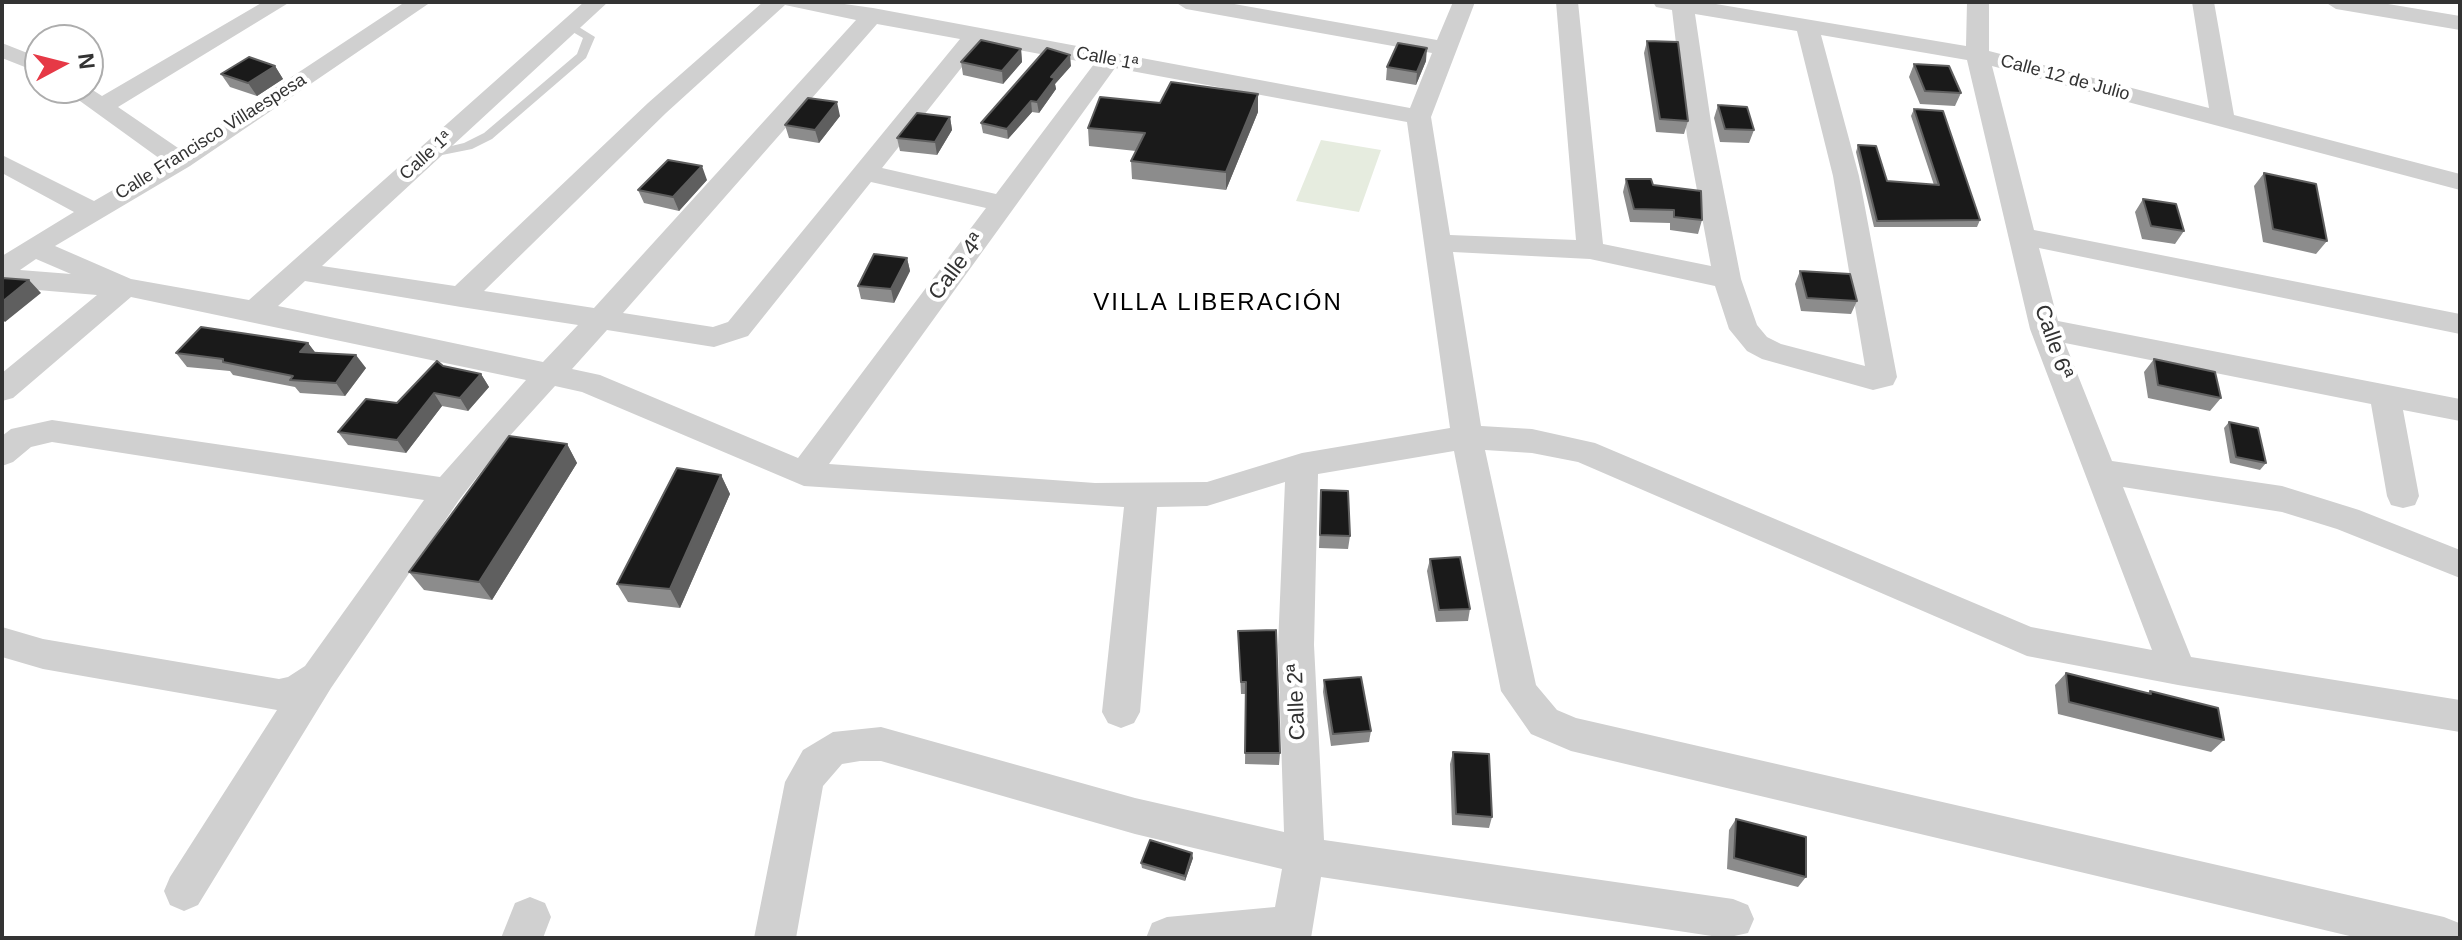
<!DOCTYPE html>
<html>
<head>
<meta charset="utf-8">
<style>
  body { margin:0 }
  #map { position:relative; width:2462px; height:940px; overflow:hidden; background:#fff; font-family:Arial,sans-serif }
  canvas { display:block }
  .frame { position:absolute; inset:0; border:4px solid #333; pointer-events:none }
  .north { position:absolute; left:24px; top:24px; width:80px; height:80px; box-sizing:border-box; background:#fff; border:2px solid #adadad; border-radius:50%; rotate:83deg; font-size:22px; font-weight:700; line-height:32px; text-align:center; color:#333 }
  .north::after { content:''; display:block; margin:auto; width:28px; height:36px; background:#e63946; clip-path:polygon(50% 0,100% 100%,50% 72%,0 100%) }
</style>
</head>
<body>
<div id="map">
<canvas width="2462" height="940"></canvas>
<div class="frame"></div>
<div class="north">N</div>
</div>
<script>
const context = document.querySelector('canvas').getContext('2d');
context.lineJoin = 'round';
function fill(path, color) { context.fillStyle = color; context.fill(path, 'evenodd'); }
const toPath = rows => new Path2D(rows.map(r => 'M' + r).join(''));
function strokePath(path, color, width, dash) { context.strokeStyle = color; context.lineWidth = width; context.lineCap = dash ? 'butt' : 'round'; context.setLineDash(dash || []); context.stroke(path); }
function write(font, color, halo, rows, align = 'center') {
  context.font = font + ' Arial,sans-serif'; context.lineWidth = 8; context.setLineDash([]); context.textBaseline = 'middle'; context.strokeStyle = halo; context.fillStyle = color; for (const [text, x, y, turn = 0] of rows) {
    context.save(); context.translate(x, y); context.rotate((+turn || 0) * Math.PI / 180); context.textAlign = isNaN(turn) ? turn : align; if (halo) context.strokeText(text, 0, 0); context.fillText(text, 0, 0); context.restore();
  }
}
fill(toPath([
  [1321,140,1381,150,1359,212,1296,201]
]), '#e6ecdf');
fill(toPath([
  [566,24,574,24,595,37,586,58,492,139,472,149,422,159,422,153,464,143,484,133,577,54,583,38,566,28,566,24]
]), '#d0d0d0');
fill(toPath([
  [263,2,290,2,118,107,181,150,405,2,431,2,190,166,55,246,131,279,249,300,584,2,608,2,322,266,455,286,648,103,763,2,830,2,873,8,1410,108,1432,53,1186,9,1175,2,1223,2,1437,40,1453,2,1475,2,1431,117,1450,235,1576,240,1556,2,1578,2,1603,244,1711,266,1687,136,1672,10,1656,7,1653,2,1704,2,1966,46,1967,2,1989,2,1989,51,2209,108,2192,2,2214,2,2234,115,2460,174,2460,190,1992,66,2034,230,2460,314,2460,334,2039,248,2058,321,2460,399,2460,421,2403,410,2419,496,2415,505,2403,508,2391,505,2387,496,2371,404,2065,343,2112,461,2282,486,2359,510,2460,550,2460,578,2337,529,2282,512,2123,487,2191,657,2460,700,2460,732,2178,685,2027,656,1578,462,1532,453,1485,450,1536,685,1557,710,1576,718,2444,917,2459,923,2460,938,2358,938,1571,751,1531,734,1501,691,1454,451,1318,474,1314,645,1324,840,1733,899,1748,905,1754,919,1748,933,1725,938,1321,877,1311,938,1146,938,1152,923,1167,917,1275,907,1282,869,1135,834,881,761,860,761,842,764,823,786,796,938,754,938,785,782,803,750,833,732,881,727,1135,798,1284,832,1278,645,1285,482,1207,506,1157,507,1140,712,1134,723,1121,728,1108,723,1102,712,1124,507,804,486,582,392,555,386,506,440,459,500,331,688,198,905,184,911,170,905,164,891,170,877,277,710,43,669,2,657,2,627,43,639,279,679,288,677,305,666,424,500,52,442,31,447,13,462,2,466,2,436,11,429,52,420,440,477,526,380,131,297,13,398,2,401,2,373,97,295,2,287,2,256,74,212,2,173,2,155,94,201,163,161,62,88,88,87,102,96,263,2],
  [785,5,856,20,594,308,484,291,666,113,785,5],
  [1695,14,1797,31,1833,176,1865,366,1781,344,1767,337,1757,325,1741,279,1713,136,1695,14],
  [877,24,960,39,728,322,713,327,623,313,877,24],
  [1821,35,1967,60,2030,329,2152,650,2031,627,1595,443,1532,429,1481,426,1453,252,1590,259,1715,286,1729,329,1747,351,1762,359,1873,390,1893,385,1897,377,1859,176,1821,35],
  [981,43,1094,64,996,194,882,168,981,43],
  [1115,68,1407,122,1450,428,1302,453,1207,482,1095,483,829,464,1115,68],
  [871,182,986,208,798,458,600,375,572,369,607,330,714,347,748,336,871,182],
  [36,259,71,274,20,270,36,259],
  [305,281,461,307,578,325,543,362,278,306,305,281],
  [2325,2,2376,2,2460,16,2460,30,2336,9,2325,2],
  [2,43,40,58,40,73,2,58,2,43],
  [530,897,545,903,551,917,543,938,501,938,515,903,530,897]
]), '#d0d0d0');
fill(toPath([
  [1647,41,1688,121,1684,134,1656,132,1644,53],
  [1021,49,1022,62,1003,84,963,75,961,62],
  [1426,61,1416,85,1386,80,1387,67],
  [1914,64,1961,93,1955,106,1920,104,1909,77],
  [275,66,283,79,257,96,230,87,221,74],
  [1071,66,1055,84,1056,89,1039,113,1032,112,1008,139,983,133,981,123],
  [1258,94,1258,112,1226,190,1132,179,1131,161,1136,151,1089,146,1088,128,1160,103],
  [1718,105,1754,130,1749,143,1720,142,1714,118],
  [1914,109,1980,220,1977,227,1874,227,1856,152,1858,145,1887,181,1934,185,1911,116],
  [840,116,819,143,789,138,785,125],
  [950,117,952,130,937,155,900,151,897,138],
  [2264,173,2327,241,2316,254,2263,242,2254,186],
  [1626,179,1653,185,1702,220,1698,234,1670,230,1670,223,1630,222,1623,192],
  [707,180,679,211,644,203,638,190],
  [2143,199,2184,231,2175,244,2142,239,2135,212],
  [907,258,910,271,894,303,861,299,858,286],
  [1800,271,1857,301,1851,314,1801,311,1795,284],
  [308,343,315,353,366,368,345,396,300,393,295,387,233,375,230,371,187,367,176,353],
  [2154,359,2221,398,2210,411,2148,398,2144,372],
  [443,366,481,374,489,387,468,411,442,406,406,453,348,445,338,432,397,403],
  [2229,422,2266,463,2260,470,2230,463,2224,428],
  [567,444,577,463,492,600,424,590,409,572],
  [721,475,730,494,680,608,628,602,617,584],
  [1321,490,1350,536,1348,549,1319,548],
  [1430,559,1470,609,1468,621,1436,622,1427,571],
  [1238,631,1280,753,1279,765,1245,764,1246,694,1241,694],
  [2066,673,2148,693,2150,691,2224,740,2211,752,2058,714,2055,685],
  [1324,680,1371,731,1369,742,1331,746,1323,692],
  [1453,752,1492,817,1489,828,1452,825,1450,764],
  [1736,819,1806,877,1798,887,1727,869,1729,830],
  [1193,858,1185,881,1142,868,1141,863]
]), '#8c8c8c');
fill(toPath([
  [1427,48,1426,61,1416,85,1417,72],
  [1021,49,1022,62,1003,84,1002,71],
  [1070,55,1071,66,1055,84,1056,89,1039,113,1037,102,1051,77],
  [275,66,283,79,257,96,248,83],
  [1258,94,1258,112,1226,190,1226,172],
  [1031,101,1032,112,1008,139,1007,129],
  [837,102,840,116,819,143,815,130],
  [950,117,952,130,937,155,935,142],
  [702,166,707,180,679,211,673,197],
  [907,258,910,271,894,303,891,289],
  [29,280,41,293,5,322,2,319,2,302],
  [308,343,318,356,300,352],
  [356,355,366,368,345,396,336,383],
  [481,374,489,387,468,411,460,398],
  [434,393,442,406,406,453,397,440],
  [567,444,577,463,492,600,479,582],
  [721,475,730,494,680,608,670,589],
  [1192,853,1193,858,1185,881,1185,876]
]), '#5f5f5f');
const building = toPath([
  [981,40,1021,49,1002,71,961,62,981,40],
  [1647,41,1678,42,1688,121,1660,119,1647,41],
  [1398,43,1427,48,1417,72,1387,67,1398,43],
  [1047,48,1070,55,1051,77,1055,78,1037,102,1031,101,1007,129,981,123,1047,48],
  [249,57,275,66,248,83,221,74,249,57],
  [1914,64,1949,66,1961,93,1925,91,1914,64],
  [1171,82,1258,94,1226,172,1131,161,1145,133,1088,128,1100,97,1160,103,1171,82],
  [808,98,837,102,815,130,785,125,808,98],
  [1718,105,1747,107,1754,130,1725,129,1718,105],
  [1914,109,1943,111,1980,220,1877,221,1858,145,1876,146,1887,181,1939,185,1914,109],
  [917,113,950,117,935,142,897,138,917,113],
  [668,160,702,166,673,197,638,190,668,160],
  [2264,173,2316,184,2327,241,2273,229,2264,173],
  [1626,179,1651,179,1653,185,1701,191,1702,220,1674,217,1674,210,1634,209,1626,179],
  [2143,199,2176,204,2184,231,2151,226,2143,199],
  [874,254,907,258,891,289,858,286,874,254],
  [1800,271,1850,274,1857,301,1807,298,1800,271],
  [2,278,29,280,2,302,2,278],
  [201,327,308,343,300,352,356,355,336,383,290,380,293,376,223,362,223,359,176,353,201,327],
  [2154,359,2215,372,2221,398,2158,385,2154,359],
  [437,361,443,366,481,374,460,398,434,393,397,440,338,432,366,399,397,403,437,361],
  [2229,422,2258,428,2266,463,2236,457,2229,422],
  [509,436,567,444,479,582,409,572,509,436],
  [677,468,721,475,670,589,617,584,677,468],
  [1321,490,1348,491,1350,536,1320,535,1321,490],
  [1460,557,1470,609,1439,610,1430,559,1460,557],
  [1276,630,1280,753,1245,753,1246,682,1241,682,1238,631,1276,630],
  [2066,673,2151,694,2150,691,2218,708,2224,740,2069,702,2066,673],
  [1361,677,1371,731,1333,734,1324,680,1361,677],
  [1453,752,1489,754,1492,817,1456,814,1453,752],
  [1736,819,1806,837,1806,877,1734,858,1736,819],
  [1150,840,1192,853,1185,876,1141,863,1150,840]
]);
fill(building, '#1a1a1a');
strokePath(building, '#5f5f5f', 2);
write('18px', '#333', '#fff', [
  ["Calle 1ª",1107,59,11],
  ["Calle 12 de Julio",2065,78,15],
  ["Calle Francisco Villaespesa",211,137,-32],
  ["Calle 1ª",426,156,-42]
]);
write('22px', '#333', '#fff', [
  ["Calle 4ª",957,267,-53],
  ["Calle 6ª",2053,342,71],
  ["Calle 2ª",1297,702,-92]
]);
context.letterSpacing = '2px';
write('24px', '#000', '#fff', [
  ["VILLA LIBERACIÓN",1218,303]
]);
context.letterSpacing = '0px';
</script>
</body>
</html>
